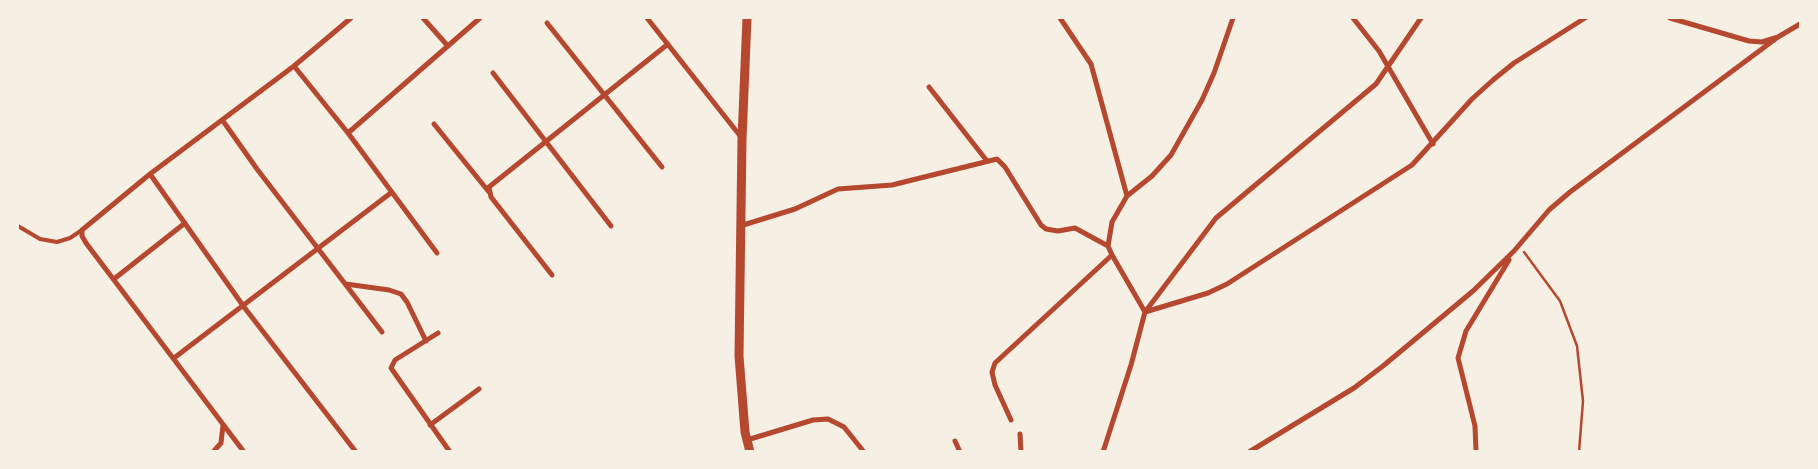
<!DOCTYPE html>
<html>
<head>
<meta charset="utf-8">
<style>
  body { margin:0 }
  #map { position:relative; width:1818px; height:469px; overflow:hidden; background:#f6efe4; font-family:"IBM Plex Sans",sans-serif }
  canvas { display:block }
  .frame { position:absolute; inset:0; border:19px solid #f6efe4; pointer-events:none }
</style>
</head>
<body>
<div id="map">
<canvas width="1818" height="469"></canvas>
<div class="frame"></div>
</div>
<script>
const context = document.querySelector('canvas').getContext('2d');
context.lineJoin = 'round';
const toPath = rows => new Path2D(rows.map(r => 'M' + r).join(''));
function strokePath(path, color, width, dash) { context.strokeStyle = color; context.lineWidth = width; context.lineCap = dash ? 'butt' : 'round'; context.setLineDash(dash || []); context.stroke(path); }
strokePath(toPath([
  [1524,252,1560,301,1577,346,1583,401,1579,452]
]), '#b5482f', 2.5);
strokePath(toPath([
  [18,226,40,239,57,242,70,238,82,230]
]), '#b5482f', 4);
strokePath(toPath([
  [423,18,447,45],
  [647,18,741,137],
  [1060,18,1091,64,1127,196],
  [1233,18,1214,73,1202,100,1171,155,1152,176,1127,196,1112,222,1108,246,1112,255,1145,312,1208,293,1227,284,1412,165,1472,99,1493,80,1514,63,1585,18],
  [1353,18,1379,51,1433,144],
  [1670,18,1749,41,1762,42,1778,37,1800,24],
  [547,23,662,167],
  [294,66,348,133,437,253],
  [493,73,611,226],
  [929,87,987,161],
  [223,121,257,169,382,332],
  [434,124,489,192],
  [348,133,480,18],
  [150,174,244,307,356,452],
  [740,226,795,209,838,189,892,185,997,159,1005,167,1041,225,1046,229,1058,231,1075,228,1108,246],
  [552,275,491,197,489,187,668,44],
  [114,279,185,223],
  [346,284,389,290,401,294,407,302,426,341],
  [438,333,395,360,391,368,450,452],
  [174,358,392,192],
  [1011,420,995,385,992,372,995,363,1112,255],
  [430,425,479,389],
  [1020,434,1021,452],
  [747,440,813,420,828,419,844,427,864,452],
  [955,441,960,452],
  [213,452,221,443,223,425],
  [244,452,86,243,82,236,82,230,150,174,294,66,351,18],
  [1103,452,1131,365,1145,312,1216,218,1376,84,1421,18],
  [1249,452,1354,388,1383,366,1473,291,1514,251,1549,210,1570,192,1778,37],
  [1476,452,1475,426,1458,358,1466,331,1509,260]
]), '#b5482f', 5);
strokePath(toPath([
  [747,18,742,139,739,356,745,432,750,452]
]), '#b5482f', 9);
</script>
</body>
</html>
